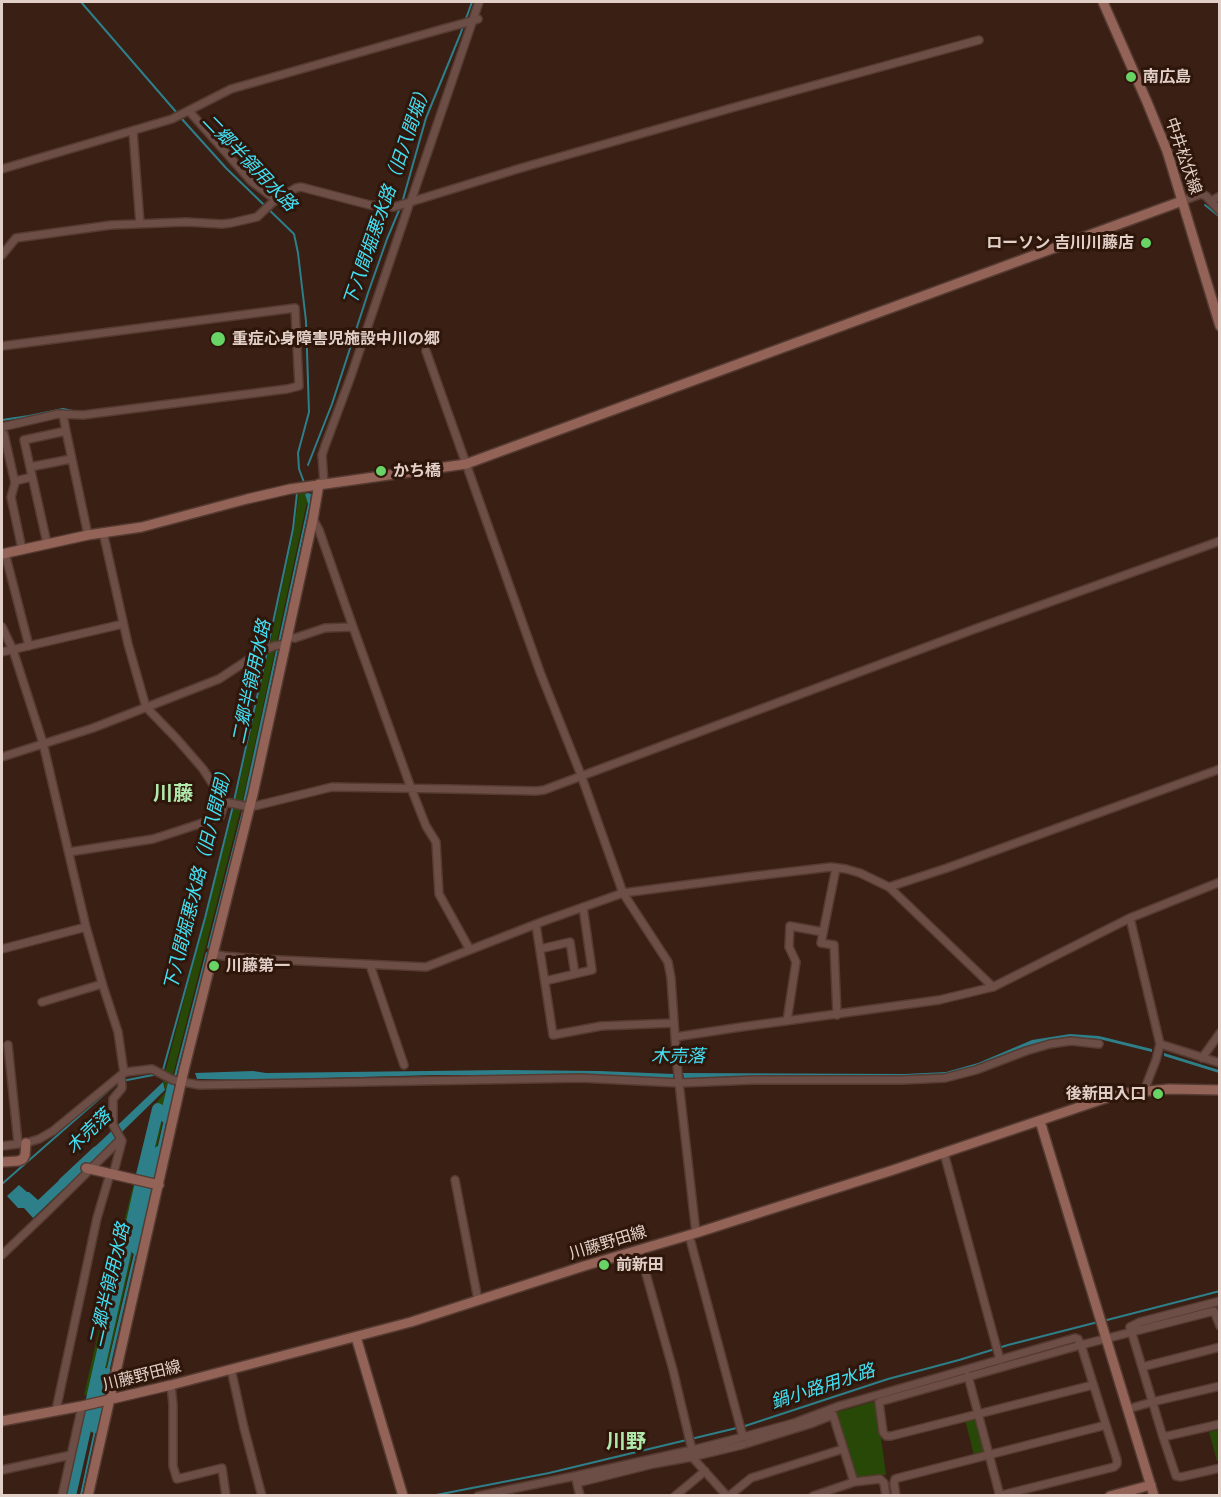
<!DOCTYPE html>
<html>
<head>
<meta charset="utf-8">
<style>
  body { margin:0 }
  #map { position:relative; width:1221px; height:1497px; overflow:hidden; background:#3a1f14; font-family:"IBM Plex Sans",sans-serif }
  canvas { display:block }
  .frame { position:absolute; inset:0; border:3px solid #e2d0c8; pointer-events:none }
</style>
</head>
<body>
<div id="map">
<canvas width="1221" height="1497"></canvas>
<div class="frame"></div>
</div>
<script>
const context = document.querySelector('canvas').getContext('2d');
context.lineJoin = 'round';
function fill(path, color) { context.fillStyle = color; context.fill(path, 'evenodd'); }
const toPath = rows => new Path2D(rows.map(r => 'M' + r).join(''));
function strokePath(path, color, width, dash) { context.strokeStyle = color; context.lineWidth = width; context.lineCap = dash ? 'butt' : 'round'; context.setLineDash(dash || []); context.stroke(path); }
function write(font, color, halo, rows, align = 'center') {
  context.font = font + ' "IBM Plex Sans","Noto Sans JP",sans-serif'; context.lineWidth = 6; context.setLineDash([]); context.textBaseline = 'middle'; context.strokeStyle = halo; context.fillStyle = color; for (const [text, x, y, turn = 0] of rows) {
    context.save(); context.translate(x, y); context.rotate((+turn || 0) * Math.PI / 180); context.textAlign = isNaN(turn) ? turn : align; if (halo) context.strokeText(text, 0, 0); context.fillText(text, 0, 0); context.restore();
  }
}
fill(toPath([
  [305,491,307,502,241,808,174,1071,101,1393,84,1395,120,1237,153,1107,166,1091,163,1081,166,1069,234,807,270,644,294,530,299,492],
  [876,1401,886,1475,858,1478,856,1477,834,1413],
  [974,1418,976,1419,980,1431,979,1432,981,1439,982,1439,985,1450,981,1453,974,1455,965,1420],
  [1219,1430,1219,1461,1217,1461,1209,1432]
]), '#274807');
fill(toPath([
  [308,493,311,494,310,504,284,625,280,642,278,642,308,504,305,494],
  [276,650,278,650,254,767,245,803,243,802],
  [242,811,243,811,236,841,209,949,207,948],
  [206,952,208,953,176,1077,174,1076],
  [1070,1034,1099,1036,1152,1049,1152,1052,1099,1039,1069,1037,1027,1046,977,1067,946,1075,904,1077,684,1078,683,1073,904,1074,946,1072,978,1063,1032,1040],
  [1164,1053,1219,1070,1219,1073,1164,1056],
  [506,1070,599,1071,674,1074,673,1079,599,1075,435,1075,254,1080,197,1079,195,1073,253,1071,266,1073],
  [163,1082,165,1090,90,1163,80,1161],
  [168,1102,170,1102,157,1168,153,1167],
  [69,1171,77,1173,77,1176,33,1218,24,1208,18,1208,7,1196,19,1185,27,1192,29,1192,38,1200],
  [139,1232,141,1233,105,1390,102,1389],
  [98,1412,100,1412,82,1495,80,1495]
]), '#2d7f8a');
strokePath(toPath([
  [81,2,177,113],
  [181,118,226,168,294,234,298,253,306,321,309,412,298,453,299,469,305,485],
  [402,203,426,118,460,35,472,2],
  [1205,205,1220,217],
  [2,420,29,416,63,409,78,412],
  [308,465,332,404,368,293,387,239,400,208],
  [268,646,293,529,297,493],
  [122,1081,153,1075,163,1070,205,918,232,810,267,652],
  [2,1184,117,1083],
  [1103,1321,1220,1291],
  [431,1496,549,1473,745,1426,888,1379,959,1360,1008,1345,1098,1322]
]), '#2d7f8a', 2);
strokePath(toPath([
  [166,1117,174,1083],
  [142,1175,158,1109],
  [64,1183,97,1152],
  [137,1249,159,1152],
  [95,1427,107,1374],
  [70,1496,140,1187]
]), '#2d7f8a', 12);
const street = toPath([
  [189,111,251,181,276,200],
  [133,131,140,224],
  [2,169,172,119,231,89,446,28,472,21,478,19],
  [411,201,479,2],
  [1182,201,1201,194,1206,196,1220,211],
  [1211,201,1220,196],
  [2,255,16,238,111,225,186,222,222,224,231,223,257,217,273,202,296,188,301,187,370,205,394,207,521,168,735,107,979,40],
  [2,346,295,308,299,386,287,389,83,415,58,414,2,427],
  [426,351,540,672,581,775,623,893,668,962,671,978,677,1065,696,1233],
  [63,414,66,431,88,535],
  [4,434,15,483,11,497,22,549],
  [30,467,71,459],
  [15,481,32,477],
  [324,484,322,455,325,446,351,376,410,202],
  [313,519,319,530,353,627,411,788,426,826,436,842,439,894,470,950],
  [103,532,128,644,146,707,177,739,203,769,225,803],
  [47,543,24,440,66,431],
  [5,553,29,646],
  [2,627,13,650,43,743,86,927,103,986,118,1032,124,1073],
  [287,637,295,638,325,628,353,627],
  [2,652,123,624],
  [2,757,93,728,219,679,260,652,274,646,286,644],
  [250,805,255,806,332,787,450,789,536,791,544,790,972,630,1220,541],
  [69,852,153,839,178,831,220,817,225,802,250,807],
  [836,868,821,943,834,945,837,1015],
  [889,887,947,868,1220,769],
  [1130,918,1160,1044,1156,1060,1144,1091],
  [536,925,553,1035,601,1026,674,1023],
  [2,949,86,927],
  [540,949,570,942,575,974],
  [213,954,224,956,259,959,426,967,544,921,623,893,746,877,831,867,846,869,860,873,889,887,993,987],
  [370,965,404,1065],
  [545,981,592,970,583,907],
  [42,1002,102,984],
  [787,1021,796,962,789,947,790,926,823,932],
  [675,1037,741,1027,939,1000,993,987,1130,918,1220,882],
  [1160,1044,1220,1063],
  [8,1045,18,1143],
  [1202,1058,1220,1033],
  [2,1146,26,1143,39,1139,53,1131,121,1075,126,1072,152,1069,173,1080,199,1085,581,1078,680,1083,753,1080,903,1080,945,1078,976,1070,1026,1051,1050,1044,1071,1041,1099,1044],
  [944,1153,1000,1360],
  [113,1175,122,1141,113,1125,113,1099,122,1088,121,1075],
  [455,1180,478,1300],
  [689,1235,743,1437],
  [639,1249,673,1370,692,1450],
  [2,1255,47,1212,121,1139],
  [1220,1301,1140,1322,1130,1327,1163,1437,1176,1476,1181,1477,1220,1468],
  [1142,1367,1220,1347],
  [231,1369,244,1428,262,1496],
  [968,1376,1000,1496],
  [171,1385,173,1405,173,1466,177,1479,222,1468,226,1496],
  [1093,1385,891,1436,886,1436,883,1432,879,1402,1081,1345,1106,1425],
  [1128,1409,1152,1402,1220,1386],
  [56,1410,97,1218,110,1174],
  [1163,1437,1220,1424],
  [2,1470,71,1455],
  [576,1479,580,1496],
  [854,1482,880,1479,884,1483,886,1496],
  [577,1483,653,1464,692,1457],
  [62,1496,82,1406],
  [478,1496,575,1476,692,1450,743,1437,794,1423,839,1406,1075,1338,1078,1339,1081,1345,1214,1311,1220,1326],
  [675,1496,705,1471],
  [727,1496,692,1457,742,1445,810,1424,833,1415,854,1482,813,1496],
  [729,1496,751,1478,843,1449],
  [896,1496,894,1483,895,1479,898,1478,1106,1425,1117,1460,1117,1464,1114,1467,998,1496]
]);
const secondary = toPath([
  [1103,2,1147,102,1167,151,1220,326],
  [2,554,88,535,142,527,247,499,290,489,466,464,1182,201],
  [1040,1121,1154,1496],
  [2,1162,18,1161,23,1159,25,1155,26,1143],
  [86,1168,159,1185],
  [356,1337,403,1496],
  [2,1421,82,1406,171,1385,411,1322,584,1266,696,1233,893,1170,1115,1095,1128,1093,1169,1089,1220,1090],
  [88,1496,184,1070,253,794,313,519,319,484],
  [1110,1496,1151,1485]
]);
strokePath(street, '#553b31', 10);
strokePath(secondary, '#553b31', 12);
strokePath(street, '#6d4e47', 7);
strokePath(secondary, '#946358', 9);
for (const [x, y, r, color] of [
  [1131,77,6,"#68d465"],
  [1146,243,6,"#68d465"],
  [218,339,8,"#68d465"],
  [381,471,6,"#68d465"],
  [214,966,6,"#68d465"],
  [1158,1094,6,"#68d465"],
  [604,1265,6,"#68d465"]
]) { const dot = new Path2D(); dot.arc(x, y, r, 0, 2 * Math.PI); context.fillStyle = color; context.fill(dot); strokePath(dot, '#2f160b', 2); }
write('bold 16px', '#e2d0c8', '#2f160b', [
  ["南広島",1143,77],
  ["ローソン 吉川川藤店",1134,243,"right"],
  ["重症心身障害児施設中川の郷",232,339],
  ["かち橋",393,471],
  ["川藤第一",226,966],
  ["後新田入口",1146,1094,"right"],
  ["前新田",616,1265]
], 'left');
write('16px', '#e2d0c8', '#2f160b', [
  ["中井松伏線",1183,156,71],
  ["川藤野田線",608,1243,-17],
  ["川藤野田線",142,1376,-14]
]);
write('italic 18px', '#42e0f4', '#2f160b', [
  ["二郷半領用水路",249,163,46],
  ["下八間堀悪水路（旧八間堀）",388,195,-71],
  ["二郷半領用水路",252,682,-78],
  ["下八間堀悪水路（旧八間堀）",199,877,-76],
  ["木売落",678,1057],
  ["木売落",89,1132,-44],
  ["二郷半領用水路",110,1285,-77],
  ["鍋小路用水路",823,1387,-18]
]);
write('bold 20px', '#b1e9ad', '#2f160b', [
  ["川藤",173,794],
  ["川野",626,1442]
]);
</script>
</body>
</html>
